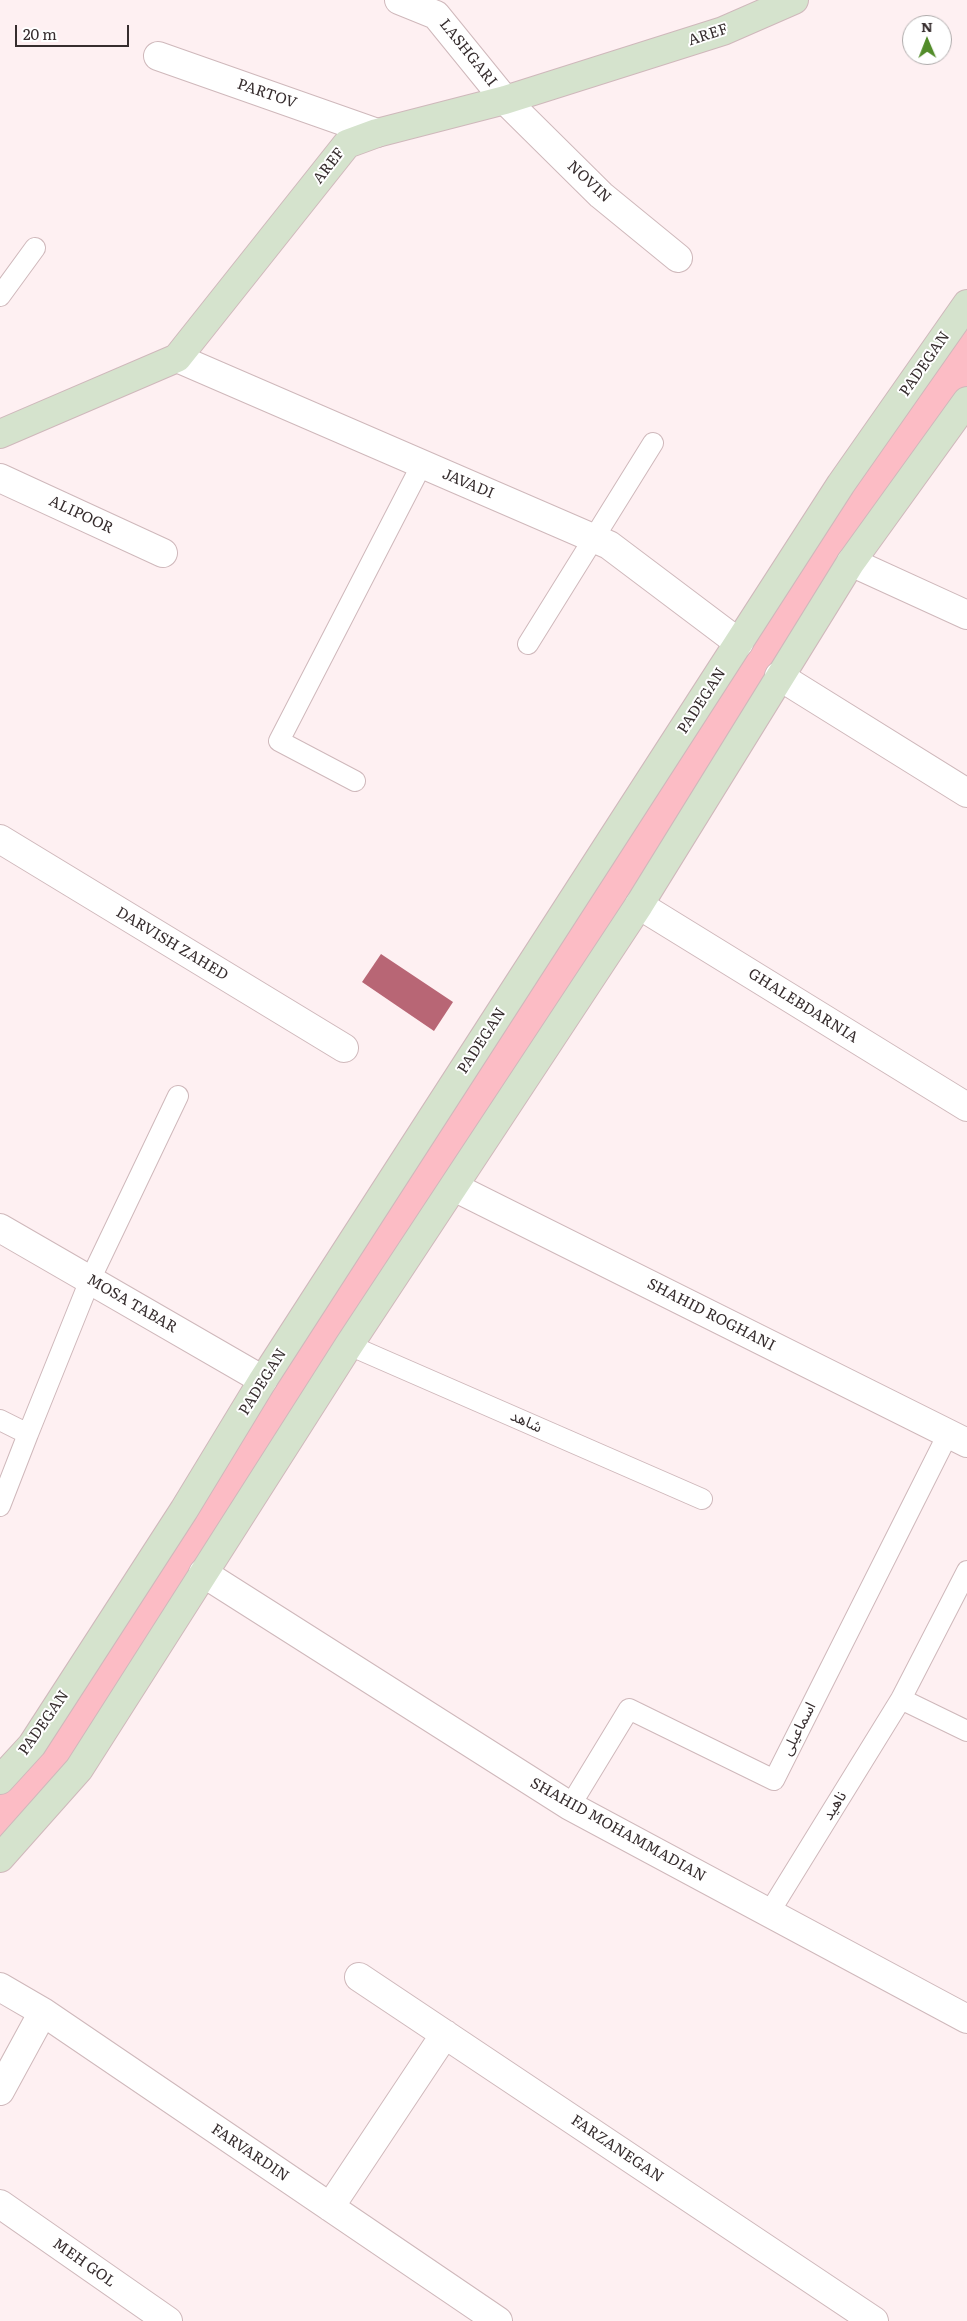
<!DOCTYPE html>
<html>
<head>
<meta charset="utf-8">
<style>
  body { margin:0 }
  #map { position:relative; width:967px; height:2321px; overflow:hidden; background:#fef0f2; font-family:Literata,serif }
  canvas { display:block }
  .north { position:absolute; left:902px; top:15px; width:50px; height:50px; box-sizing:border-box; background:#fff; border:1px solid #afabab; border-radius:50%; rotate:359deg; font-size:14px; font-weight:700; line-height:20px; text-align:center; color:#362d2e }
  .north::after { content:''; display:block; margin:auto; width:18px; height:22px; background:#528c2a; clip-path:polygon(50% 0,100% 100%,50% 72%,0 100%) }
  .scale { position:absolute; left:15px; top:25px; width:114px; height:22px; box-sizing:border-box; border:2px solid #362d2e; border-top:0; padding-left:6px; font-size:15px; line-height:18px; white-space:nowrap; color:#362d2e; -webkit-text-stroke:4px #fff; paint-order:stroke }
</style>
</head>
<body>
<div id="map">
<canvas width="967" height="2321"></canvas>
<div class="north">N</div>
<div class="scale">20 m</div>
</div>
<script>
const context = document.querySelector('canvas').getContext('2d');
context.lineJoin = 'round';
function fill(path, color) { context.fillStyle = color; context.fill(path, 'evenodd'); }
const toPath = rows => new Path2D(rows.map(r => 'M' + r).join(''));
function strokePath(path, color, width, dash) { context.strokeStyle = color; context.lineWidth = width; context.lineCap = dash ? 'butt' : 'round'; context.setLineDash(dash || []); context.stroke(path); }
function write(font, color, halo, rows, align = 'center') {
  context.font = font + ' Literata,"Noto Sans Arabic",serif'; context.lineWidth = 4; context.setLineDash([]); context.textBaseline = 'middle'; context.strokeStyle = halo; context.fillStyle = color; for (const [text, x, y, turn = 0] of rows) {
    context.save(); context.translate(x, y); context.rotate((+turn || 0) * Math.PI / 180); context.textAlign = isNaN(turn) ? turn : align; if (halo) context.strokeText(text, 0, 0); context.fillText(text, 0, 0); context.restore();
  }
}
fill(toPath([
  [967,304,967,401,203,1573,0,1858,0,1780]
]), '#fcbcc5');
fill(toPath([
  [381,954,453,1002,434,1031,362,982]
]), '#b86675');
const lane = toPath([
  [0,296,35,248],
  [528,644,653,443],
  [355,781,279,741,422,464],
  [349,1345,702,1499],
  [0,1420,28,1434,90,1280,178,1096],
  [0,1506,28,1434],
  [901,1699,967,1731],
  [570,1806,629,1709,774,1780,948,1434],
  [769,1913,901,1699,967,1571]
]);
const street = toPath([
  [399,0,436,15,505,100,601,195,678,258],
  [158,56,377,133],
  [177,358,609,545,739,643],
  [0,478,163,553],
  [851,562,967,615],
  [779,676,967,793],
  [0,839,344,1048],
  [639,905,967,1107],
  [454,1187,967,1443],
  [0,1228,263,1380],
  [203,1573,570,1806,967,2019],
  [359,1977,874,2321],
  [0,1987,43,2012,498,2321],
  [0,2091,43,2012],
  [0,2204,168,2321],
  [330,2207,445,2034]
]);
const secondary = toPath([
  [0,434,177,358,347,144,377,133,505,100,723,31,794,0],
  [0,1780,32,1745,184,1510,263,1380,841,484,967,304],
  [0,1858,79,1769,349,1345,639,905,851,562,967,401]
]);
strokePath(lane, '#cfb8bb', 22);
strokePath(street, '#cfb8bb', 30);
strokePath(secondary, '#cfb8bb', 30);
strokePath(lane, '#fff', 20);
strokePath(street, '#fff', 28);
strokePath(secondary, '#d5e3cd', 28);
write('15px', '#362d2e', '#fff', [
  ["AREF",708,35,-18],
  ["LASHGARI",468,53,51],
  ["PARTOV",267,94,19],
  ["AREF",329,166,-52],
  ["NOVIN",589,182,43],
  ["PADEGAN",925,364,-55],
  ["JAVADI",468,484,23],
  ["ALIPOOR",81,515,25],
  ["PADEGAN",702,701,-57],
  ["DARVISH ZAHED",172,944,31],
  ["GHALEBDARNIA",803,1006,32],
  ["PADEGAN",482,1041,-57],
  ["MOSA TABAR",132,1304,30],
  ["SHAHID ROGHANI",711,1315,27],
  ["PADEGAN",263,1382,-58],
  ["شاهد",526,1422,24],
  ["PADEGAN",44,1723,-55],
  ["اسماعيلی",799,1729,-63],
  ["ناهید",835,1806,-58],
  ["SHAHID MOHAMMADIAN",618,1830,29],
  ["FARZANEGAN",617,2149,34],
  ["FARVARDIN",250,2153,34],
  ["MEH GOL",84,2263,35]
]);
</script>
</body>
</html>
